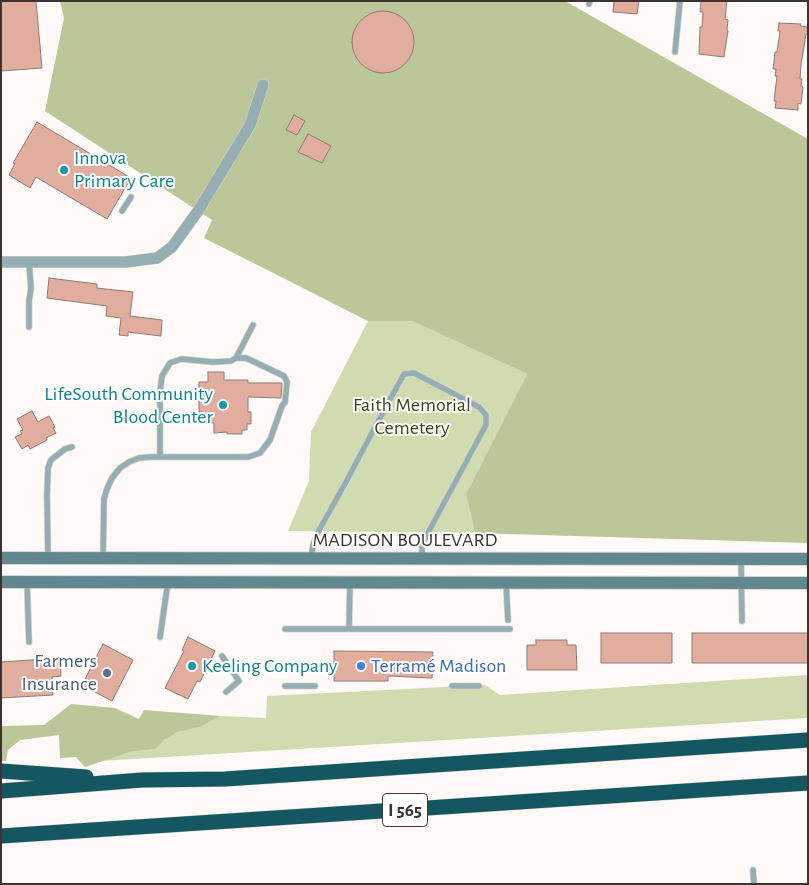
<!DOCTYPE html>
<html>
<head>
<meta charset="utf-8">
<style>
  body { margin:0 }
  #map { position:relative; width:809px; height:885px; overflow:hidden; background:#fffaf8; font-family:"Alegreya Sans",sans-serif }
  canvas { display:block }
  .frame { position:absolute; inset:0; border:2px solid #3d3330; pointer-events:none }
</style>
</head>
<body>
<div id="map">
<canvas width="809" height="885"></canvas>
<div class="frame"></div>
</div>
<script>
const context = document.querySelector('canvas').getContext('2d');
context.lineJoin = 'round';
function fill(path, color) { context.fillStyle = color; context.fill(path, 'evenodd'); }
const toPath = rows => new Path2D(rows.map(r => 'M' + r).join(''));
function strokePath(path, color, width, dash) { context.strokeStyle = color; context.lineWidth = width; context.lineCap = dash ? 'butt' : 'round'; context.setLineDash(dash || []); context.stroke(path); }
function write(font, color, halo, rows, align = 'center') {
  context.font = font + ' "Alegreya Sans",sans-serif'; context.lineWidth = 4; context.setLineDash([]); context.textBaseline = 'middle'; context.strokeStyle = halo; context.fillStyle = color; for (const [text, x, y, turn = 0] of rows) {
    context.save(); context.translate(x, y); context.rotate((+turn || 0) * Math.PI / 180); context.textAlign = isNaN(turn) ? turn : align; if (halo) context.strokeText(text, 0, 0); context.fillText(text, 0, 0); context.restore();
  }
}
fill(toPath([
  [368,321,412,321,527,374,466,494,475,533,288,531,309,481,311,432],
  [808,675,808,718,100,761,130,752,156,749,164,740,178,732,200,727,221,716,266,718,267,696,485,685,500,695]
]), '#d0dbb0');
fill(toPath([
  [60,1,565,1,808,139,808,543,475,533,466,494,527,374,412,321,368,321,204,238,212,220,45,111,64,18],
  [71,704,115,708,139,719,144,710,221,716,200,727,178,732,164,740,156,749,130,752,85,767,76,757,60,758,59,735,20,740,8,750,6,761,1,761,1,726,44,725]
]), '#bbc798');
const building = toPath([
  [1,1,36,1,42,68,1,71,1,1],
  [614,1,639,1,637,14,613,12,614,1],
  [701,1,727,1,725,19,728,20,727,30,728,31,724,57,699,54,700,27,702,27,703,12,700,12,701,1],
  '352 42a31 31 0 1 1 62 0a31 31 0 1 1-62 0Z',
  [779,23,801,24,800,26,808,27,808,34,806,34,801,65,800,79,802,79,801,86,803,87,801,104,798,103,798,110,775,108,776,101,774,101,777,76,775,76,776,69,773,69,775,52,777,52,780,31,778,31,779,23],
  [294,115,305,121,297,135,286,130,294,115],
  [37,122,131,178,107,219,36,177,30,188,9,175,15,164,13,163,37,122],
  [308,134,331,146,322,163,298,152,308,134],
  [49,278,97,284,97,288,133,292,130,316,162,320,161,336,128,332,128,336,119,335,121,318,106,316,107,306,47,298,49,278],
  [208,372,224,372,224,380,248,380,248,383,282,383,281,398,248,397,248,412,251,412,251,424,247,424,247,430,242,430,242,434,227,434,227,432,214,433,214,423,202,423,202,412,199,412,199,382,208,382,208,372],
  [32,411,38,422,49,416,55,427,53,428,56,433,46,438,47,440,30,449,28,445,22,449,15,437,22,434,20,431,23,430,17,419,32,411],
  [601,633,672,633,672,663,601,663,601,633],
  [692,633,808,633,808,663,692,663,692,633],
  [188,637,215,651,200,682,197,681,188,699,165,688,184,651,182,650,188,637],
  [536,640,567,640,567,645,576,645,577,670,527,670,527,645,536,645,536,640],
  [103,644,133,660,112,701,82,685,103,644],
  [334,651,433,652,432,678,388,676,388,681,334,681,334,651],
  [60,658,61,676,52,677,53,695,1,698,1,662,60,658]
]);
fill(building, '#e1ad9f');
strokePath(building, '#917a74', 1);
const service = toPath([
  [589,4,590,1],
  [675,52,680,1],
  [122,211,131,197],
  [29,327,29,301,31,288,29,262],
  [236,358,253,325],
  [48,558,47,495,48,468,51,460,65,449,72,447],
  [103,558,104,499,107,489,112,478,120,468,129,462,139,458,150,457,248,457,260,453,270,440,282,406,285,402,287,382,284,376,246,358,236,358,231,361,213,362,181,359,170,363,162,376,160,393,160,456],
  [311,559,313,545,318,532,346,482,374,429,404,374,414,373,479,407,486,415,486,425,422,544,422,559],
  [741,559,742,621],
  [27,582,29,642],
  [506,583,508,620],
  [285,629,510,629],
  [349,629,350,582],
  [160,637,168,582],
  [222,656,239,681,226,692],
  [285,686,315,686],
  [452,686,479,686],
  [753,870,754,884]
]);
const minor = toPath([
  [1,262,126,262,157,258,172,247,198,211,250,125,263,85]
]);
const secondary = toPath([
  [1,558,808,559],
  [1,582,808,583]
]);
const motorway = toPath([
  [1,771,86,777],
  [1,791,142,780,225,779,808,740],
  [1,836,808,783]
]);
strokePath(service, '#dcd6d4', 7);
strokePath(minor, '#dcd6d4', 12);
strokePath(secondary, '#dcd6d4', 14);
strokePath(motorway, '#dcd6d4', 16);
strokePath(service, '#94aeb2', 5.5);
strokePath(minor, '#94aeb2', 11);
strokePath(secondary, '#62888f', 12);
strokePath(motorway, '#145760', 15);
for (const [x, y, r, color] of [
  [64,170,5,"#0f9aa8"],
  [223,405,5,"#0f9aa8"],
  [192,666,5,"#0f9aa8"],
  [361,666,5,"#3f7fe0"],
  [107,673,5,"#5c6f8a"]
]) { const dot = new Path2D(); dot.arc(x, y, r, 0, 2 * Math.PI); context.fillStyle = color; context.fill(dot); strokePath(dot, '#fff', 2); }
for (const [x, y, w] of [
  [405,810,45]
]) { const box = new Path2D(); box.roundRect(x - w / 2, y - 16.5, w, 33, 4); context.fillStyle = '#fff'; context.fill(box); strokePath(box, '#3d3330', 1); }
write('bold 19px', '#3d3330', null, [
  ["I 565",405,810]
]);
write('20px', '#0d838f', '#fff', [
  ["Innova",74,158],
  ["Primary Care",74,181],
  ["LifeSouth Community",213,394,"right"],
  ["Blood Center",213,417,"right"],
  ["Keeling Company",202,666]
], 'left');
write('20px', '#3b4510', '#fff', [
  ["Faith Memorial",412,405],
  ["Cemetery",412,428]
]);
write('20px', '#3d3330', '#fff', [
  ["MADISON BOULEVARD",405,540]
]);
write('20px', '#4e5e75', '#fff', [
  ["Farmers",97,661],
  ["Insurance",97,684]
], 'right');
write('20px', '#366cbe', '#fff', [
  ["Terramé Madison",371,666]
], 'left');
</script>
</body>
</html>
